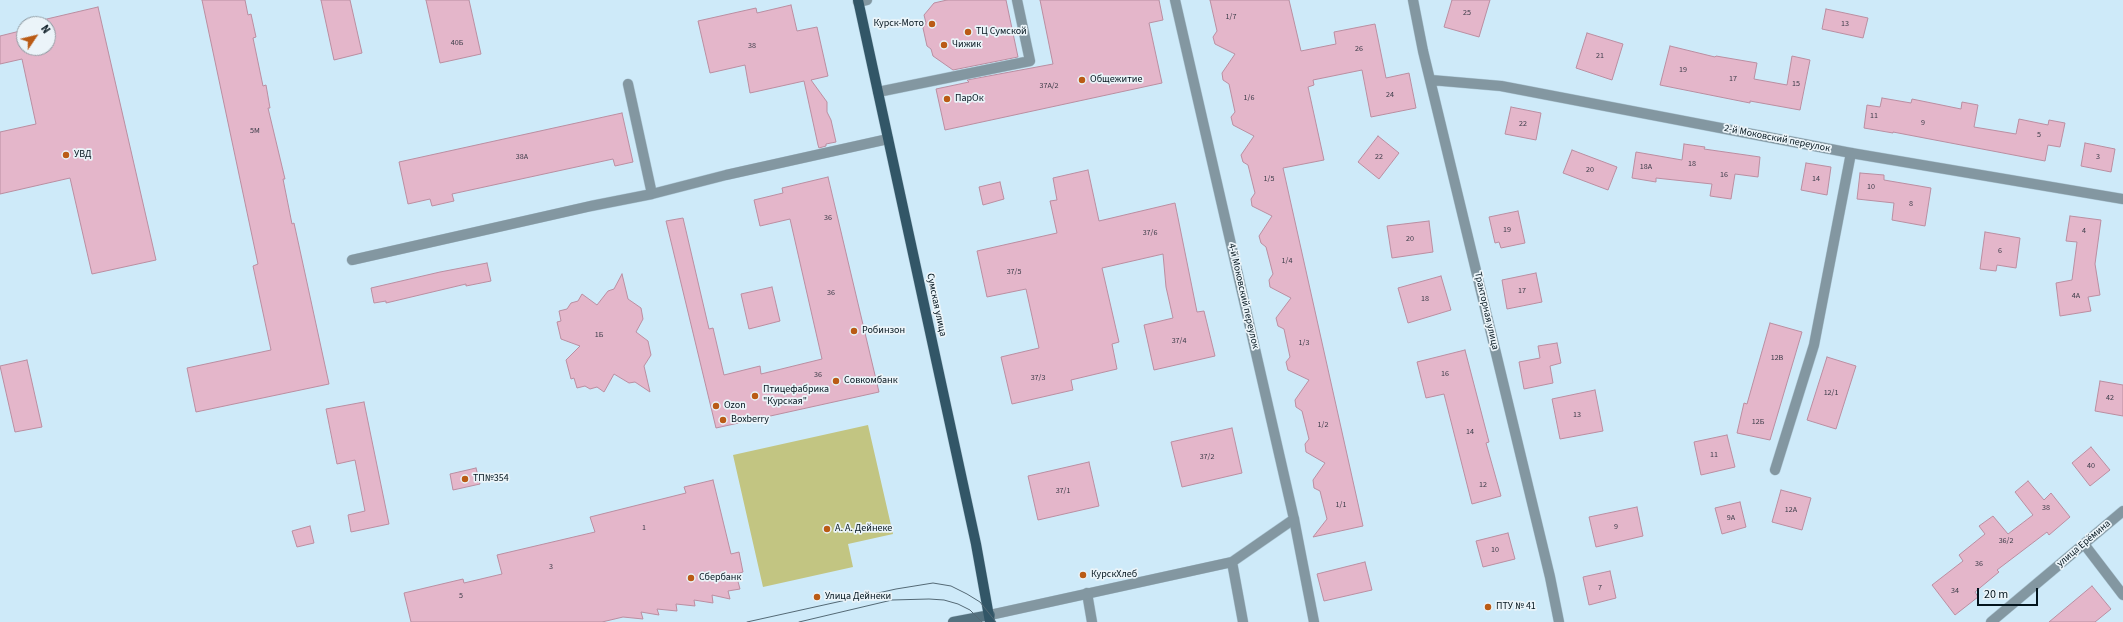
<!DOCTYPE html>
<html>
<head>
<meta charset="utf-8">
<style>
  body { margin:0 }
  #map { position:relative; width:2123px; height:622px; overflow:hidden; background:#ceeaf9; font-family:"Source Sans 3",sans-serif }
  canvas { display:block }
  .north { position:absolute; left:16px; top:16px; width:40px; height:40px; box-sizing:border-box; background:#ebf4f9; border:1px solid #8e9aa1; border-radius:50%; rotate:55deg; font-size:11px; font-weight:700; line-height:16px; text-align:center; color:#03141d }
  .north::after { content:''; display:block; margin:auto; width:14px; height:18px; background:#ba5b15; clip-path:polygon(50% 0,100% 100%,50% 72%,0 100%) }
  .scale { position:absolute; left:1977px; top:588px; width:61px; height:18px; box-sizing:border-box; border:2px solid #03141d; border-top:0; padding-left:5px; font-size:12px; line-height:14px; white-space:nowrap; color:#03141d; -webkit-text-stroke:3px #ebf4f9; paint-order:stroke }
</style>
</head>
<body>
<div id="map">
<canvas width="2123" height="622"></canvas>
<div class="north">N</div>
<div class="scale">20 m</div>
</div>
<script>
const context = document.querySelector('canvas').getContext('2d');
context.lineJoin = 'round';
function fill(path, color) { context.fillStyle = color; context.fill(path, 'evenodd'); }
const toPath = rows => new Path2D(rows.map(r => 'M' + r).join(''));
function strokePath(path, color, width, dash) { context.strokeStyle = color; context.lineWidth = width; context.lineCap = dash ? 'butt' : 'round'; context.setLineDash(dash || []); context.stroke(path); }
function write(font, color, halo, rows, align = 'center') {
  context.font = font + ' "Source Sans 3",sans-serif'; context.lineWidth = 3.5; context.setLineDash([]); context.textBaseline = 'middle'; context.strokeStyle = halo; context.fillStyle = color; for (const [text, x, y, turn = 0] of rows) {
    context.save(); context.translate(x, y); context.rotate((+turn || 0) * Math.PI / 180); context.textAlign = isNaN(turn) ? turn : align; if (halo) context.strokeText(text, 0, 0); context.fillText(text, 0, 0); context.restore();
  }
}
fill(toPath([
  [868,425,893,534,848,544,853,567,763,587,733,455]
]), '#c2c582');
const building = toPath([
  [202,0,245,0,248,15,251,14,256,37,253,38,263,86,266,85,270,108,268,108,285,179,283,179,292,224,294,223,301,255,329,384,196,412,187,368,271,350,253,266,258,264,202,0],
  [321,0,350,0,362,53,334,60,321,0],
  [426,0,469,0,481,54,440,63,426,0],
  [947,0,1006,0,1018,57,953,70,933,56,931,49,927,46,923,28,926,23,924,15,934,3,947,0],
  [1040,0,1159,0,1163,20,1149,23,1162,83,945,130,936,89,969,82,967,80,1053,64,1040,0],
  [1210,0,1289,0,1301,51,1336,44,1334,32,1375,24,1386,78,1409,73,1416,108,1371,117,1362,70,1313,80,1314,85,1308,87,1324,160,1283,168,1363,526,1313,537,1327,519,1320,491,1314,488,1313,480,1325,463,1306,452,1305,444,1309,439,1302,411,1296,407,1295,400,1309,380,1288,370,1286,362,1290,357,1284,329,1278,326,1276,318,1291,298,1270,287,1269,280,1273,274,1266,247,1261,243,1259,236,1272,216,1252,206,1251,199,1255,193,1248,165,1243,162,1241,155,1254,136,1233,125,1231,117,1235,112,1229,84,1223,80,1222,73,1235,54,1215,44,1213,37,1217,31,1210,0],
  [1452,0,1490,0,1479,37,1444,27,1452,0],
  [791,5,797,31,817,27,828,76,811,80,827,102,827,112,831,120,836,142,826,144,826,146,819,148,818,145,804,81,750,93,745,65,710,73,698,21,756,8,757,13,791,5],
  [98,7,156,260,92,274,70,178,0,194,0,132,36,124,22,59,0,64,0,36,24,30,24,48,48,48,48,24,35,24,34,22,98,7],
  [1826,9,1868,18,1863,38,1822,29,1826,9],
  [1587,33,1623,44,1612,80,1576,68,1587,33],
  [1670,46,1715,57,1716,56,1757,63,1754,79,1787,85,1792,56,1810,60,1800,110,1750,101,1750,103,1660,85,1670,46],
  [1882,98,1911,103,1912,99,1961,109,1962,102,1978,105,1974,127,2016,134,2019,119,2048,125,2049,120,2065,123,2060,147,2048,145,2045,161,1893,132,1893,133,1864,128,1867,105,1880,107,1882,98],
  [1511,107,1541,113,1536,140,1505,134,1511,107],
  [622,113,633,162,615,166,613,159,452,194,454,201,432,206,430,199,408,204,399,162,622,113],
  [1378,136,1399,153,1379,179,1358,162,1378,136],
  [2085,143,2115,149,2111,172,2081,166,2085,143],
  [1684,144,1705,147,1704,149,1760,157,1758,177,1735,174,1731,199,1710,196,1712,184,1656,178,1656,182,1632,178,1636,152,1682,160,1684,144],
  [1572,150,1617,167,1608,190,1563,173,1572,150],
  [1806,163,1831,167,1827,195,1801,190,1806,163],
  [1088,170,1099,221,1175,203,1197,312,1204,311,1215,356,1154,370,1144,325,1173,318,1166,287,1163,254,1102,268,1119,342,1112,344,1117,369,1071,380,1073,390,1012,404,1001,357,1039,348,1026,289,987,297,977,251,1057,233,1050,201,1057,200,1053,178,1088,170],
  [1860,173,1884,175,1884,180,1931,188,1925,226,1892,220,1894,203,1857,199,1860,173],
  [828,177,879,392,716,428,666,221,683,218,709,329,713,328,724,375,760,366,761,374,822,359,790,219,760,226,754,200,783,193,782,188,828,177],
  [1000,182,1004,199,983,205,979,187,1000,182],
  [1518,211,1525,243,1501,248,1499,242,1495,243,1489,217,1518,211],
  [2070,216,2101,220,2095,264,2100,295,2088,297,2091,311,2060,316,2056,283,2072,280,2077,242,2066,241,2070,216],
  [1429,221,1433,252,1392,258,1387,226,1429,221],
  [1985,232,2020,238,2016,268,1997,265,1996,271,1980,269,1985,232],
  [487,263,491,281,466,286,466,284,386,303,386,301,374,303,371,288,440,272,487,263],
  [1536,273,1542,302,1507,309,1502,280,1536,273],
  [622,274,628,299,641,308,643,319,636,332,648,341,651,355,644,366,650,392,635,382,629,383,614,374,604,392,597,387,590,389,585,386,577,388,574,378,571,379,566,360,580,346,561,339,557,322,561,321,559,311,567,309,571,303,578,301,582,294,597,305,608,291,614,289,622,274],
  [1441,276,1451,310,1408,323,1398,288,1441,276],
  [772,287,780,321,749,329,741,294,772,287],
  [1770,323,1802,332,1770,440,1737,433,1744,403,1747,404,1770,323],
  [1557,343,1561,363,1550,366,1553,383,1524,389,1519,362,1540,358,1538,346,1557,343],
  [1465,350,1489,442,1486,443,1501,496,1472,504,1444,394,1426,398,1417,362,1465,350],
  [1827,357,1856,366,1836,429,1807,420,1827,357],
  [27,360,42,427,15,432,0,366,27,360],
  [2100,381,2123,385,2123,416,2095,411,2100,381],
  [1595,390,1603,431,1560,439,1552,399,1595,390],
  [364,402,389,524,351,532,348,515,365,511,355,460,337,464,326,409,364,402],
  [1232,428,1242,473,1182,487,1171,442,1232,428],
  [1727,435,1735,467,1701,475,1694,442,1727,435],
  [2091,447,2110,470,2090,486,2072,463,2091,447],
  [1089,462,1099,506,1038,520,1028,476,1089,462],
  [476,468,480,484,453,490,450,474,476,468],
  [713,480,731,554,739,552,743,572,736,574,740,589,728,591,730,599,712,595,713,603,694,600,695,606,676,604,677,611,657,609,659,615,641,612,643,619,623,617,602,622,411,622,404,593,463,579,464,583,502,574,497,555,595,532,590,517,686,493,684,487,713,480],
  [2028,481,2044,500,2051,493,2070,517,2049,535,2047,532,1997,570,1999,572,1975,592,1978,597,1955,615,1932,585,1963,561,1959,555,1985,534,1979,526,1993,516,2008,534,2033,515,2015,492,2028,481],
  [1781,490,1811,498,1802,530,1772,522,1781,490],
  [1740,502,1746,527,1722,534,1715,508,1740,502],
  [1637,507,1643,536,1596,547,1589,517,1637,507],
  [310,526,314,543,297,547,292,531,310,526],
  [1508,533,1515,559,1483,567,1476,541,1508,533],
  [1365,562,1372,590,1324,601,1317,574,1365,562],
  [1610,571,1616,598,1589,605,1583,577,1610,571],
  [2092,586,2111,609,2095,622,2049,622,2092,586]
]);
fill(building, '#e4b6ca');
strokePath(building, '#ba8ea1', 1);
const lane = toPath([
  [858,2,867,0],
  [628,84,652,194],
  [878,92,1030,61,1017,0],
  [352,260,591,206,652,194,726,175,888,139],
  [1775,470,1814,345,1851,153],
  [1294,519,1314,622],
  [2084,544,2123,595],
  [1087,593,1092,622]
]);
const street = toPath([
  [1175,0,1294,519,1232,562],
  [1413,0,1423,51,1550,577,1559,622],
  [1431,80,1501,86,1851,153,2123,199],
  [990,615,1232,562,1243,622],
  [1991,622,2123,511]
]);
const secondary = toPath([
  [953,622,990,615]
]);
const primary = toPath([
  [858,0,976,544,990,622]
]);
strokePath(lane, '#aec8d6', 11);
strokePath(street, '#aec8d6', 11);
strokePath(secondary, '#aec8d6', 11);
strokePath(primary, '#aec8d6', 11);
strokePath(lane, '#8397a1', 10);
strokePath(street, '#8397a1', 10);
strokePath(secondary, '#54717f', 10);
strokePath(primary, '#325667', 10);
strokePath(toPath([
  [747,622,896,589,933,583,951,586,967,594,980,602,996,622],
  [799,622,892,600,929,599,944,600,958,604,970,610,982,622]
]), '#546975', 1);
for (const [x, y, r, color] of [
  [932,24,4,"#ba5b15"],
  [968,32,4,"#ba5b15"],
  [944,45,4,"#ba5b15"],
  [1082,80,4,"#ba5b15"],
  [947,99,4,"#ba5b15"],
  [66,155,4,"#ba5b15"],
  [854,331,4,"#ba5b15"],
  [836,381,4,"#ba5b15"],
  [755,396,4,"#ba5b15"],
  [716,406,4,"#ba5b15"],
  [723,420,4,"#ba5b15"],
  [465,479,4,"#ba5b15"],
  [827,529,4,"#ba5b15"],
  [1083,575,4,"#ba5b15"],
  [691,578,4,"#ba5b15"],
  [817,597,4,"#ba5b15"],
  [1488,607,4,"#ba5b15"]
]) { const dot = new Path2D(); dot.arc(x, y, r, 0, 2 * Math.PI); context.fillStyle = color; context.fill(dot); strokePath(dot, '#ebf4f9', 1.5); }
write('8px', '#3b3c48', null, [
  ["25",1467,13],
  ["1/7",1231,17],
  ["13",1845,24],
  ["40Б",457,43],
  ["38",752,46],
  ["26",1359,49],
  ["21",1600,56],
  ["19",1683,70],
  ["17",1733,79],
  ["15",1796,84],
  ["37А/2",1049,86],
  ["24",1390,95],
  ["1/6",1249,98],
  ["11",1874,116],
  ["9",1923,123],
  ["22",1523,124],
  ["5М",255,131],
  ["5",2039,135],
  ["38А",522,157],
  ["22",1379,157],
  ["3",2098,157],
  ["18",1692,164],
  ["18А",1646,167],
  ["20",1590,170],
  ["16",1724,175],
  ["1/5",1269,179],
  ["14",1816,179],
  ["10",1871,187],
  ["8",1911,204],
  ["36",828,218],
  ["19",1507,230],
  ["4",2084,231],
  ["37/6",1150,233],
  ["20",1410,239],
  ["6",2000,251],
  ["1/4",1287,261],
  ["37/5",1014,272],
  ["17",1522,291],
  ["36",831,293],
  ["4А",2076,296],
  ["18",1425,299],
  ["1Б",599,335],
  ["37/4",1179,341],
  ["1/3",1304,343],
  ["12В",1777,358],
  ["16",1445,374],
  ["36",818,375],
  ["37/3",1038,378],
  ["12/1",1831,393],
  ["42",2110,398],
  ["13",1577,415],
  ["12Б",1758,422],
  ["1/2",1323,425],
  ["14",1470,432],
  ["11",1714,455],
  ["37/2",1207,457],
  ["40",2091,466],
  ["12",1483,485],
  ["37/1",1063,491],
  ["1/1",1341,505],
  ["38",2046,508],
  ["12А",1791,510],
  ["9А",1731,518],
  ["9",1616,527],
  ["1",644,528],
  ["36/2",2006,541],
  ["10",1495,550],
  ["36",1979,564],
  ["3",551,567],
  ["7",1600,588],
  ["34",1955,591],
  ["5",461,596]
]);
write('10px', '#03141d', '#ebf4f9', [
  ["Курск-Мото",924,24,"right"],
  ["ТЦ Сумской",976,32],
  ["Чижик",952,45],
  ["Общежитие",1090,80],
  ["ПарОк",955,99],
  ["УВД",74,155],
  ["Робинзон",862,331],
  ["Совкомбанк",844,381],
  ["Птицефабрика",763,390],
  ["\"Курская\"",763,402],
  ["Ozon",724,406],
  ["Boxberry",731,420],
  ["ТП№354",473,479],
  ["А. А. Дейнеке",835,529],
  ["КурскХлеб",1091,575],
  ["Сбербанк",699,578],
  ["Улица Дейнеки",825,597],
  ["ПТУ № 41",1496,607]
], 'left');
write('10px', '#03141d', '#ebf4f9', [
  ["2-й Моковский переулок",1777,139,11],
  ["4-й Моковский переулок",1243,296,77],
  ["Сумская улица",936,305,78],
  ["Тракторная улица",1486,311,77],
  ["улица Ерёмина",2084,544,-40]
]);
</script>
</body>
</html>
